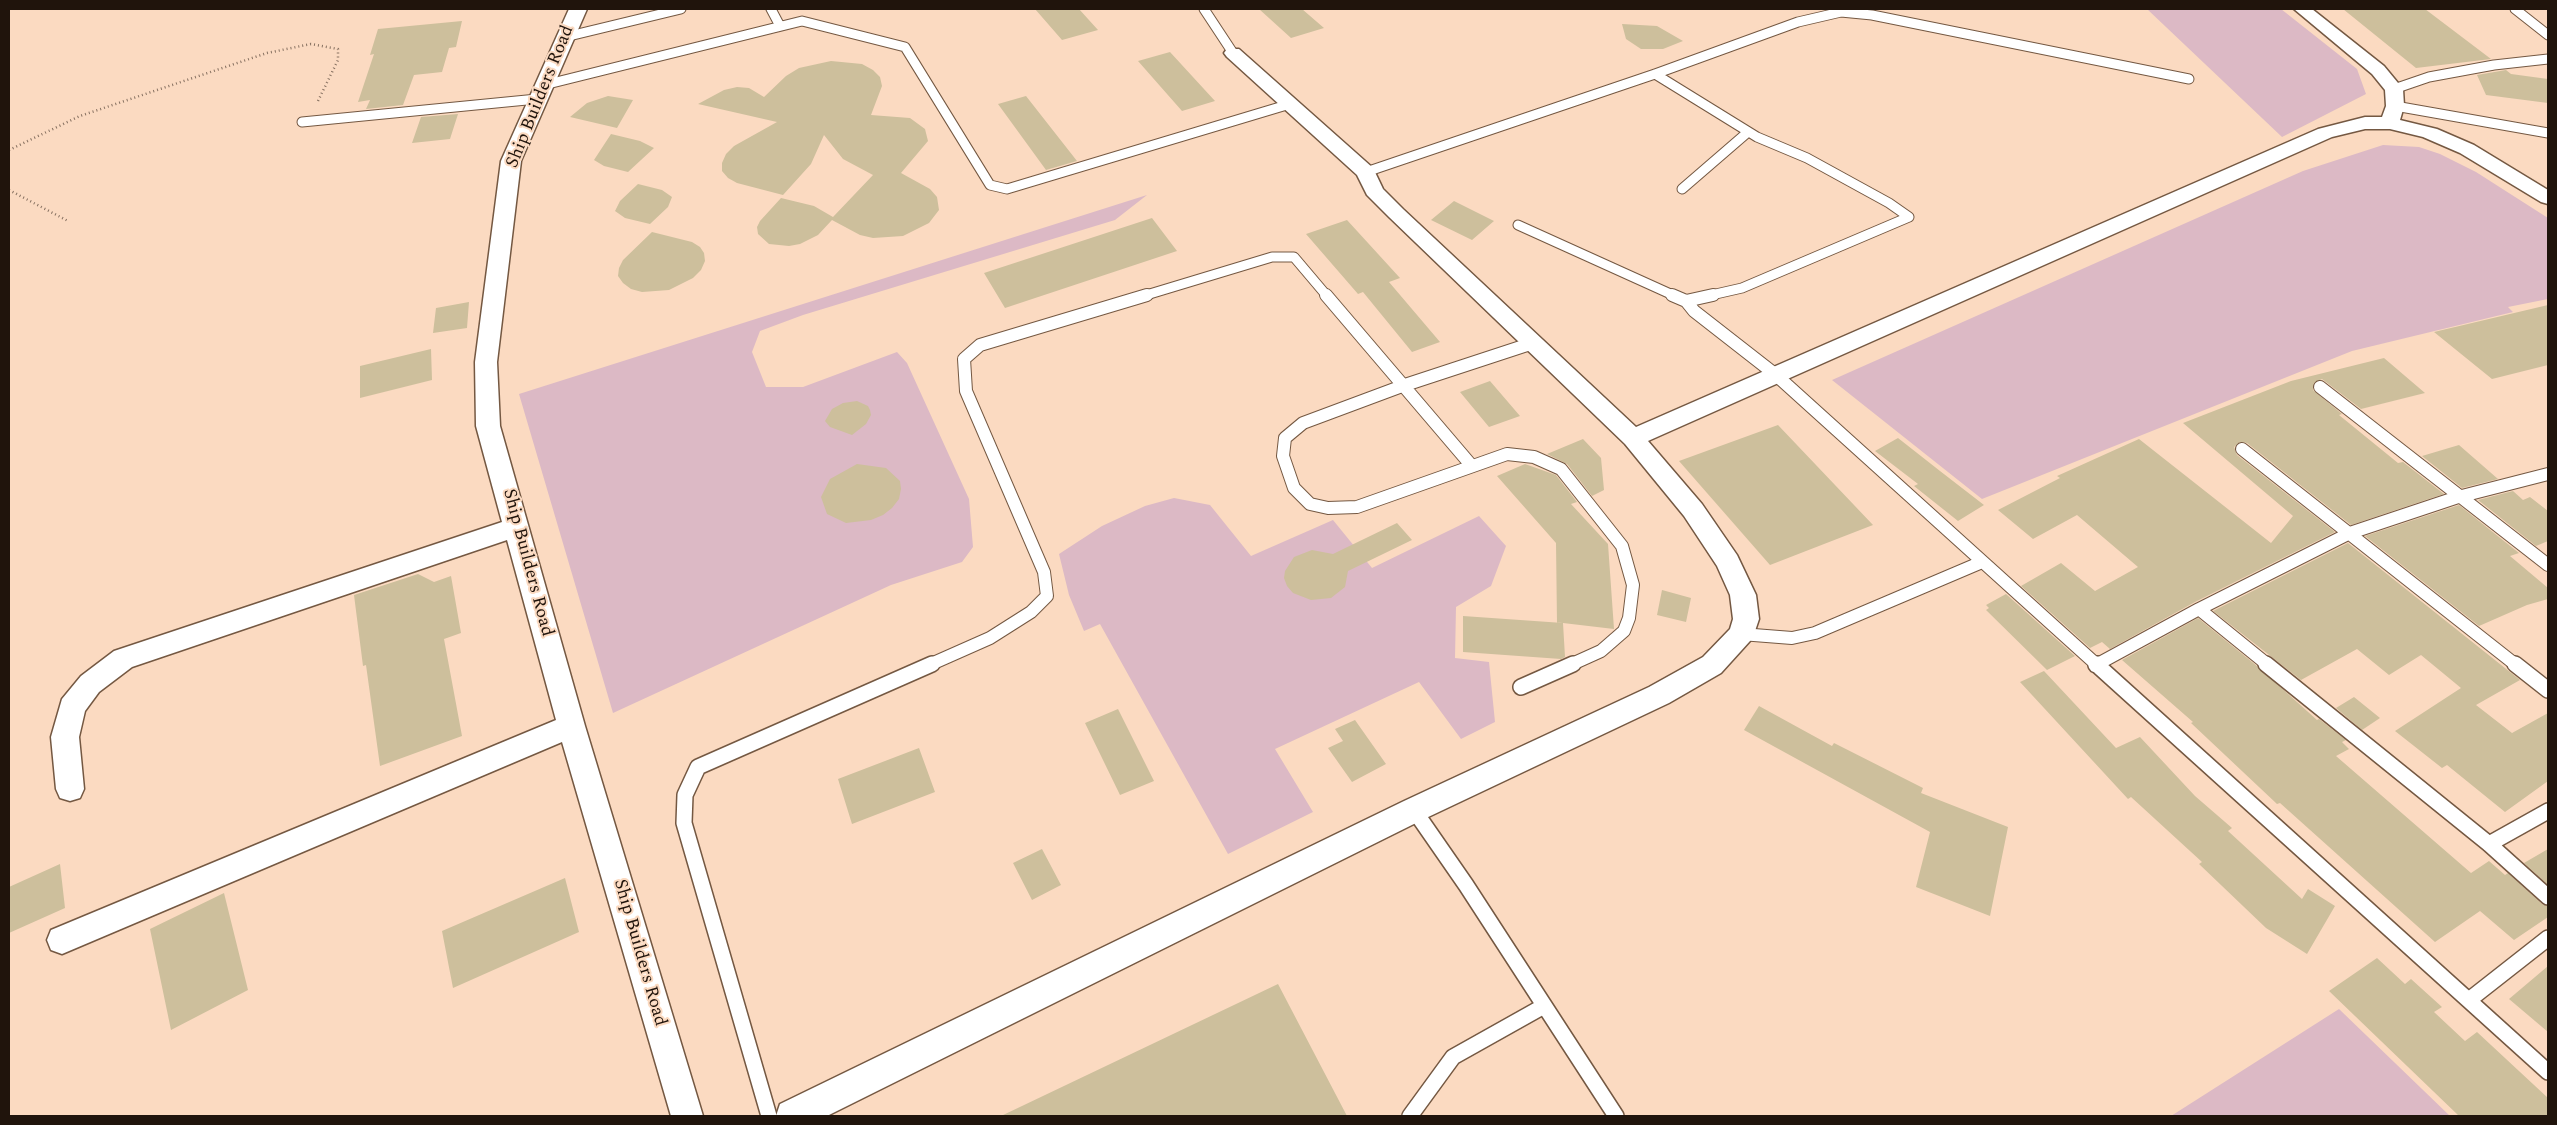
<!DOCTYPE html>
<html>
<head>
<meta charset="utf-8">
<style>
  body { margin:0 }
  #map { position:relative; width:2557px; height:1125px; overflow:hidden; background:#fbdac1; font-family:Spectral,serif }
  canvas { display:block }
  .frame { position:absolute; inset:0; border:10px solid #20140c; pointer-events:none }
</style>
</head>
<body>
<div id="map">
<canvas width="2557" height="1125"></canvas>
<div class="frame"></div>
</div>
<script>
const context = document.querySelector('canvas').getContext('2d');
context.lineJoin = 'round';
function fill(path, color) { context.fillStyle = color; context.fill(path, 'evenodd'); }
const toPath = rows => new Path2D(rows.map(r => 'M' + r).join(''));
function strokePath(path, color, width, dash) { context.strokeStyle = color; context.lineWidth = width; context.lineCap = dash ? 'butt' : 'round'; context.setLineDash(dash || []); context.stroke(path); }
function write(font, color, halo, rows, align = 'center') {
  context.font = font + ' Spectral,serif'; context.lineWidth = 4; context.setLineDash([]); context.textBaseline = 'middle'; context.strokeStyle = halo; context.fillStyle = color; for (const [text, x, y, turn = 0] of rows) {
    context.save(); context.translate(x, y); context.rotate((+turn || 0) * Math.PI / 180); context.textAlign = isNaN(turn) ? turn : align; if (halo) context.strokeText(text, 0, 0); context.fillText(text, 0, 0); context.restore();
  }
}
fill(toPath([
  [2147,9,2281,9,2357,69,2366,94,2282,137],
  [2383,145,2419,147,2440,154,2476,172,2548,218,2548,299,2508,307,2513,312,2352,351,1982,499,1832,380,2303,171],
  [1147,195,1115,220,803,315,760,331,752,352,766,387,803,387,897,352,907,363,969,499,973,547,962,562,891,585,613,713,519,394],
  [1174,498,1210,505,1251,556,1333,520,1372,568,1479,516,1506,546,1491,586,1456,607,1455,658,1489,662,1495,722,1461,739,1419,682,1275,749,1313,812,1228,854,1100,624,1084,631,1069,595,1059,554,1102,526,1145,506],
  [2339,1009,2450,1116,2171,1116]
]), '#dcb9c5');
fill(toPath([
  [1035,9,1079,9,1098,30,1062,40],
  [1259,9,1302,9,1324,28,1291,38],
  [2343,9,2425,9,2491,59,2416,68],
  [462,21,456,47,449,48,442,72,414,75,403,105,366,109,370,100,358,102,374,54,370,55,378,29],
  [1622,24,1657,26,1683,41,1663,49,1641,49,1626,39],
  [1170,52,1215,101,1182,111,1138,61],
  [831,61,862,64,873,70,880,77,882,86,871,115,910,118,925,129,928,141,901,173,930,189,937,197,939,210,929,223,903,236,873,238,860,235,832,220,818,235,800,244,789,246,769,244,758,234,757,227,760,221,781,198,814,206,833,217,873,175,843,159,824,135,811,164,783,195,737,183,728,178,722,171,722,163,726,154,734,146,777,122,698,104,724,90,737,87,749,88,764,97,786,76,799,68],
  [2506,70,2511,74,2548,79,2548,103,2486,95,2477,75],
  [608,96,633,100,617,128,570,117,587,103],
  [1026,96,1077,161,1046,170,998,104],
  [458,114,450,139,412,143,421,117],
  [611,134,640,141,654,148,628,172,604,166,594,160],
  [638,184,662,190,672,197,668,207,650,224,625,218,615,211,620,201],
  [1454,201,1494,221,1472,240,1431,220],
  [1152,218,1177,251,1005,308,984,273],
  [1347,220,1400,278,1389,282,1440,342,1412,352,1363,292,1358,294,1306,234],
  [652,232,692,242,700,247,704,253,705,261,701,270,693,278,669,290,642,292,631,289,623,283,618,276,619,268,623,260],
  [469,302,467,328,433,333,436,308],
  [2548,305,2548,365,2492,379,2434,332],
  [431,349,432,380,360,398,360,366],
  [2384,358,2425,393,2361,409,2322,379,2314,383,2313,390,2342,414,2339,415,2398,463,2403,462,2444,494,2351,525,2247,443,2240,442,2234,447,2237,455,2335,532,2195,602,2110,649,2102,642,2090,648,2021,586,2061,563,2095,591,2138,567,2077,515,2033,539,1998,510,2060,478,2057,476,2139,439,2271,543,2293,516,2183,423,2291,381],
  [1490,381,1520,416,1489,427,1460,392],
  [857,401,868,406,870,410,871,415,866,424,852,435,830,427,825,421,832,409,843,403],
  [1778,425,1873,525,1770,565,1679,461],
  [1898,438,1940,471,1984,505,1958,521,1914,486,1918,484,1875,451],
  [1583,439,1601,458,1604,490,1592,496,1567,464,1547,454],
  [2459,445,2498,479,2462,488,2422,456],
  [857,464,886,468,900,481,901,489,899,499,892,508,883,515,871,520,846,523,827,514,821,497,830,479],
  [1525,464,1556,475,1577,502,1571,504,1608,544,1614,629,1563,623,1565,657,1561,659,1463,652,1463,616,1563,623,1557,623,1556,543,1497,476],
  [2513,491,2523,500,2530,497,2548,511,2548,541,2536,546,2478,500],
  [2459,505,2519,553,2510,556,2548,588,2548,599,2527,605,2479,626,2365,536],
  [1397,523,1412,540,1348,571,1345,587,1331,598,1311,600,1293,593,1287,586,1284,578,1285,571,1294,557,1312,550,1333,554],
  [2348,543,2520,680,2476,705,2512,733,2548,713,2548,781,2505,812,2447,765,2442,768,2395,731,2461,688,2421,655,2389,675,2357,649,2301,680,2213,611],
  [418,574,434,582,451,576,461,633,444,639,462,736,380,766,366,665,363,666,354,595],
  [1662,590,1691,598,1686,622,1657,615],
  [2006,594,2075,656,2047,670,1986,610,1989,608,1986,605],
  [2198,618,2257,666,2317,720,2319,719,2346,740,2342,742,2349,749,2336,756,2471,873,2489,861,2505,875,2508,873,2542,904,2548,906,2548,917,2514,940,2480,911,2435,942,2280,803,2277,804,2191,723,2193,722,2122,660],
  [2044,671,2116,748,2140,737,2195,796,2232,828,2228,831,2302,899,2308,889,2335,906,2307,954,2266,928,2199,864,2202,862,2131,797,2128,799,2020,682],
  [2354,697,2380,718,2362,730,2336,708],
  [1759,706,1832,746,1834,743,1923,788,1921,793,2008,827,1990,916,1916,887,1930,832,1744,730],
  [1118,709,1154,781,1120,795,1085,723],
  [1355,720,1386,764,1352,782,1328,748,1343,741,1335,729],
  [919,748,935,792,852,824,838,779],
  [1042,849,1061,885,1032,900,1013,863],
  [2548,849,2548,885,2524,863],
  [60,864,65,908,9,933,9,887],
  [565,878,579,932,453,988,442,931],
  [224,893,248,990,171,1030,150,929],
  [2377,958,2405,984,2411,979,2442,1007,2434,1012,2465,1041,2477,1032,2548,1098,2548,1116,2459,1116,2329,991],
  [2548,966,2548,1032,2509,999],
  [1278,984,1347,1116,1001,1116]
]), '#cdbf9c');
const serviceFar2 = toPath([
  [771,9,780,26],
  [1204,9,1233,53],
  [2515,9,2548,35],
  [565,37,681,9],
  [1655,74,1757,137,1807,158,1889,203,1909,217],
  [544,85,802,21,905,47,990,185,1007,189,1290,104],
  [2394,89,2429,77,2494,65,2548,59],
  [2395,106,2548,133],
  [302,122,537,99],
  [1366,172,1655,74,1798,22,1841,12,1872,15,2189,79],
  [1682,189,1748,132],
  [1518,225,1675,296],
  [1143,296,1272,257,1294,257,1327,296],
  [1707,296,1742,288,1909,217]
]);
const serviceFar1 = toPath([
  [1326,295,1471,465],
  [1672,295,1686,301,1694,311,1776,375,2097,665],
  [1686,301,1713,295],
  [1533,343,1405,385,1303,423,1285,438,1283,456,1294,488,1310,504,1328,508,1357,507,1507,454,1534,457,1561,469,1622,546,1633,585,1629,618,1624,631,1601,651,1570,665],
  [2320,387,2548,565],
  [2242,449,2516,665],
  [2199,609,2268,665],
  [1741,634,1792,638,1815,633,1982,562],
  [929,665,990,638,1031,612,1047,596,1044,572,966,391,964,359,980,345,1147,295],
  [2096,665,2199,609,2350,533,2458,497,2548,474]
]);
const service = toPath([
  [2096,664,2548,1072],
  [2266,664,2489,844,2548,897],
  [2515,664,2548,690],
  [2096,665,2098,664],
  [1521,687,1573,664],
  [1414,810,1466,885,1616,1116],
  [2489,844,2548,811],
  [2469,1000,2548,938],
  [769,1116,684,823,685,795,698,767,932,664],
  [1410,1116,1453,1057,1544,1006]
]);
const minor = toPath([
  [569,9,587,9,521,161,497,362,500,426,585,726,703,1116,671,1116,562,742,62,954,51,950,47,940,51,930,556,720,507,540,132,667,99,692,85,711,79,737,84,789,80,798,70,801,60,798,56,789,51,737,62,699,81,676,114,651,502,522,476,426,475,362,501,161,569,9],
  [2294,9,2312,9,2384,66,2403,89,2404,106,2400,120,2437,129,2474,145,2548,190,2548,204,2541,202,2460,153,2423,137,2390,129,2365,129,2332,137,1648,441,1702,504,1737,555,1756,595,1759,619,1754,634,1750,641,1721,673,1669,703,1424,819,827,1116,776,1116,780,1104,1404,801,1649,687,1703,657,1730,629,1733,619,1730,595,1717,566,1684,516,1625,444,1389,217,1367,195,1357,175,1227,57,1224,53,1227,49,1239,49,1373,168,1383,189,1403,209,1636,427,2318,129,2365,117,2382,117,2386,106,2385,90,2372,74,2294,9]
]);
strokePath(serviceFar2, '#745842', 11);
strokePath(serviceFar1, '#745842', 14);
strokePath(service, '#745842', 18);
strokePath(minor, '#745842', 3);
strokePath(toPath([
  [9,150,80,116,267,53,311,44,338,49,338,60,317,103],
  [9,190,68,221]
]), '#877161', 2.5, [1, 3]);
strokePath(serviceFar2, '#fff', 9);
strokePath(serviceFar1, '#fff', 12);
strokePath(service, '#fff', 15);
fill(minor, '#fff');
write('18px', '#20140c', '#fbdac1', [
  ["Ship Builders Road",541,97,-68],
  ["Ship Builders Road",527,563,75],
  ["Ship Builders Road",639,953,74]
]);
</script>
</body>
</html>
